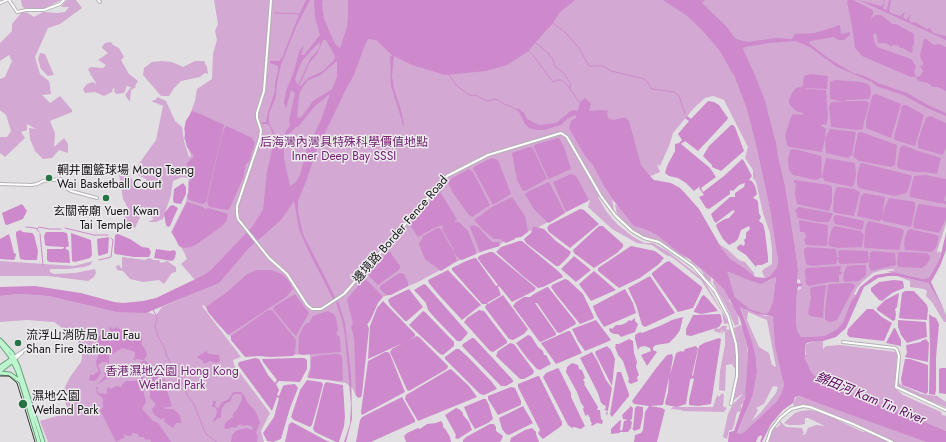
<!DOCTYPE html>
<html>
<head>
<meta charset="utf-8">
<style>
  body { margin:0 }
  canvas { display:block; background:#e1dfe1 }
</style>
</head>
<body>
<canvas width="946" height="442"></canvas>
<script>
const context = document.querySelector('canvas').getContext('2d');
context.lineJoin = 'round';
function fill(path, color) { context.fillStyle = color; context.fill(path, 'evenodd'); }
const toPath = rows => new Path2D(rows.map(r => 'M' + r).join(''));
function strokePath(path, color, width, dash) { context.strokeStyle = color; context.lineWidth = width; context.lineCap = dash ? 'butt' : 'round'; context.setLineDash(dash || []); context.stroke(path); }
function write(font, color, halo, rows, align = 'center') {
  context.font = font + ' Jost,"Noto Sans TC",sans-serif'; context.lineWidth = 3; context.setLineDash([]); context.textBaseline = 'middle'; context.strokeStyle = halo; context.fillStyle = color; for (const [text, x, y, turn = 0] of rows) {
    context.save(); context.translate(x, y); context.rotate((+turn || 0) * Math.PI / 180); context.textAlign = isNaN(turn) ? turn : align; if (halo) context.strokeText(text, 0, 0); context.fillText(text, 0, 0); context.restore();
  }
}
fill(toPath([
  [21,0,61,0,42,10,35,8,25,9,22,6],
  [67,0,76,0,82,8,60,24,48,28,35,57,40,74,49,81,51,94,42,95,50,103,60,96,72,110,72,112,50,121,55,133,54,147,64,138,68,144,68,153,59,150,52,158,43,159,35,151,30,139,29,128,36,129,27,124,27,130,21,132,25,138,5,157,0,153,0,137,7,137,11,131,6,115,0,110,0,79,5,77,12,61,9,55,0,61,0,43,12,31,12,24,22,12,28,13,34,17,43,12,57,13,65,12,69,7,61,7],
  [214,0,946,0,946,224,937,251,937,253,939,251,941,253,940,258,930,276,928,278,923,279,894,272,886,272,895,270,893,269,882,270,873,273,862,282,857,288,854,294,856,295,851,301,843,322,837,329,824,336,801,337,797,330,796,313,797,290,801,289,800,280,797,279,798,269,795,247,785,185,769,119,751,67,733,74,747,110,756,145,770,210,778,261,777,267,770,276,765,278,762,271,764,269,772,264,772,249,770,233,763,213,756,182,753,178,753,170,745,158,748,147,724,100,713,96,705,98,694,108,673,133,669,146,660,166,657,164,660,172,646,178,612,197,614,212,608,208,603,195,598,197,606,211,617,224,632,236,644,243,653,243,667,251,703,279,729,323,724,324,722,312,701,280,672,257,666,255,652,245,637,243,612,229,588,207,590,200,581,204,537,228,505,241,501,244,453,263,418,282,389,295,382,297,379,300,366,327,359,397,356,396,353,389,346,383,307,377,310,367,310,354,285,355,232,338,216,322,204,305,202,306,241,357,233,360,234,365,270,413,261,431,264,442,48,442,40,421,70,412,63,399,64,389,70,377,81,362,82,357,82,350,78,342,72,335,54,322,27,320,0,322,0,296,19,294,48,296,116,312,147,312,156,315,162,307,199,291,195,280,181,264,187,259,184,252,171,232,186,202,188,192,188,182,190,176,187,167,188,178,182,177,173,181,171,195,163,219,156,222,148,222,154,219,147,214,147,211,143,211,135,228,122,222,128,208,123,199,119,174,125,170,134,182,135,189,142,185,145,185,147,183,146,179,136,174,138,165,156,140,163,106,151,101,155,100,158,97,166,101,175,121,182,127,184,141,189,157,191,156,184,138,185,134,184,129,186,120,189,117,195,101,197,89,212,79,213,54,217,40,215,31,218,24],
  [111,42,113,45,119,48,124,57,121,60,129,74,138,81,135,86,136,87,131,90,130,102,125,95,131,87,127,86,124,93,117,94,114,92,115,89,113,88,112,92,104,96,95,92,85,93,83,89,87,84,93,82,96,84,96,83,91,75,89,76,91,74,88,70,90,67,103,68,106,65,98,60,108,53,102,48,102,47,105,43],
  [40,53,45,54,54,75,48,76,41,69,38,59],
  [162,61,172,62,183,67,195,61,204,61,207,67,208,74,205,73,200,77,181,81,174,88,169,96,161,96,143,75,144,68,152,62],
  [615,204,655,231,711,272,711,282,704,278,703,273,700,269,692,263,690,259,679,255,662,242,643,237,620,221,617,215],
  [717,243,727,249,739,260,745,262,754,273,755,280,720,255],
  [122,257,145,260,149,258,154,260,159,260,161,263,167,261,176,267,176,272,172,273,164,284,159,280,143,282,130,279,123,271,117,270,116,266,119,265,122,269],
  [0,261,74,266,93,261,90,265,84,267,68,269,50,269,50,272,54,274,75,273,95,269,96,273,94,277,88,281,48,276,0,276],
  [726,269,769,281,776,276,773,301,769,311,766,314,758,313,750,309,735,297],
  [714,272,729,293,729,301,737,310,739,324,735,326,728,310,713,283],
  [897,276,930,283,946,315,946,322,944,322,932,302,926,296,927,291,924,289,910,287,910,281],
  [740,306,765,316,773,315,784,385,781,394,777,401,744,432,740,434,737,434,753,395,757,372,756,357,752,341],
  [748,312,767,320,776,367,772,365,769,353,759,347,747,320],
  [773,386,778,387,776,393,761,412,752,421,758,410,756,408,764,404],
  [740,325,743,327,749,359,746,395,744,400,745,402,741,405,741,411,737,412,734,425,732,430,729,430,727,439,723,437,728,414,733,404,742,395,742,394,734,400,738,376,738,349,734,328],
  [722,326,727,326,726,329,728,330,731,329,732,331,735,348,735,369,732,364,726,365,725,391,719,390,720,371,725,345,725,332,724,331,722,334,721,334,723,329,720,333,714,331,714,329,716,328,719,329],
  [814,341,823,341,823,349,826,346,840,345,896,352,897,355,895,388,903,395,941,412,942,415,946,416,946,431,889,408,845,393,848,395,828,389,817,384,809,377,801,367,795,346,796,345,804,346,804,356,806,357,805,345],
  [898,376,899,377,899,383,901,385,922,394,937,396,946,402,946,407,905,391,897,386],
  [722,393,724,395,723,406,727,408,724,412,682,411,681,410,672,409,669,411,673,407,713,407,717,395,719,397],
  [797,396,822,403,926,442,895,442,813,406,804,405,794,406,793,403],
  [810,410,823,413,863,432,865,431,889,442,768,442,771,431,775,426,776,428,780,425,780,421,786,427,802,428,804,433,802,434,805,435,808,428,816,425,825,426,808,418,805,418,805,424,799,425,789,425,784,423,795,413,801,411]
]), '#d3a8d2');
fill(toPath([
  [306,0,310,0,296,27,281,65,277,83,276,96,269,114,269,122,275,135,282,141,286,131,290,126,289,120,295,93,291,90,286,109,284,103,286,91,294,71,299,52,304,45,301,55,304,55,320,35,315,17,314,0,323,0,322,4,324,19,335,44,340,48,347,27,348,17,348,0,575,0,560,12,553,23,527,52,507,65,486,71,445,75,412,65,394,56,392,76,394,89,401,110,404,125,403,126,399,111,391,86,390,57,392,55,376,40,368,39,363,50,354,75,347,87,315,154,307,179,298,201,298,212,303,234,336,299,333,299,307,248,299,229,294,201,281,220,249,248,219,283,146,313,116,312,48,296,19,294,0,296,0,287,35,286,81,293,114,302,123,303,143,301,156,298,204,275,211,270,252,227,263,210,267,172,273,146,273,135,270,126,267,124,262,124,261,122,266,122,268,112,275,91,275,83,278,71,278,66,270,63,270,61,279,61,282,58,298,17],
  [323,40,325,40,327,42,334,54,335,58,334,60,323,71,308,78,301,86,299,86,310,62,317,54],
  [319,42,320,46,318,50,310,59,298,85,295,80,298,70,302,61],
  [337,61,337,77,332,89,313,101,303,115,300,118,297,117,299,95,302,88,308,80,319,76],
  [330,94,321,120,307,149,300,175,296,182,290,186,284,158,284,144,286,137,296,127,298,127,315,106],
  [663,0,705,0,702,3,726,26,736,39,747,42,777,38,792,39,795,34,815,33,840,25,841,34,850,32,850,35,844,40,839,40,833,37,811,41,809,42,809,43,828,58,853,73,865,76,878,83,907,93,928,105,946,113,946,116,927,108,903,95,876,86,872,82,837,67,810,47,800,43,796,41,769,43,745,47,743,49,755,75,765,101,776,143,778,156,785,185,795,247,798,269,797,283,803,284,801,286,798,287,797,291,796,314,797,330,801,337,824,336,837,329,843,322,851,301,856,295,860,287,875,275,894,272,923,279,928,278,930,276,940,258,946,233,946,250,940,266,931,282,946,314,929,283,897,276,888,276,878,278,864,287,846,328,836,337,823,341,814,341,807,343,805,345,805,355,807,357,804,357,811,372,820,381,835,389,910,416,946,431,946,442,926,442,799,396,795,397,793,403,783,410,771,424,762,442,760,442,762,437,761,435,758,437,756,442,728,442,729,432,734,431,745,398,748,357,748,350,740,319,724,289,709,275,691,260,678,252,657,235,645,229,634,226,613,200,603,184,593,165,585,156,569,128,571,121,576,118,576,115,568,118,561,125,544,130,537,130,529,128,525,124,519,112,514,108,519,109,524,113,527,119,539,125,556,123,566,115,569,112,573,110,578,111,579,105,581,101,585,98,591,104,589,110,592,111,602,110,608,111,607,114,609,119,614,120,622,118,626,118,629,121,641,165,651,177,654,180,671,183,680,188,684,192,699,209,722,249,730,259,744,268,755,277,765,278,770,276,777,267,778,261,770,210,756,145,747,110,734,76,720,51,703,31,686,15],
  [727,271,746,279,761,284,776,277,773,301,769,311,766,314,758,312,750,309,735,297],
  [740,307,758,314,773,316,775,346,784,385,781,394,777,401,744,432,740,434,737,433,753,395,757,372,756,357,752,341],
  [848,0,853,0,873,10,873,14,870,19,876,15,881,15,892,24,896,24,914,34,914,45,912,46,913,51,911,53,903,48,900,48,899,46,895,45,892,45,892,47,886,43,878,43,877,35,874,33,873,36,875,43,877,47,911,59,916,66,914,71,916,77,920,76,923,71,920,66,923,65,923,63,920,56,924,39,926,39,934,45,939,44,946,47,946,91,938,87,933,87,928,83,919,81,915,77,911,77,862,56,855,48,852,26,847,2],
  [859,0,881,6,883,5,884,0,885,0,883,8,885,10,887,9,889,0,891,0,889,11,891,13,900,16,905,12,903,17,906,20,911,14,909,19,911,23,915,22,927,29,930,28,933,33,946,36,946,40],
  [810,74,828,76,827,89,803,88,801,87,802,85,804,86,803,83,804,76],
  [835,80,862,82,867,84,870,86,871,94,869,99,846,100,844,102,830,99,830,82],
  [800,87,806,89,826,90,828,117,826,125,823,124,822,125,820,125,826,129,825,138,830,129,856,132,852,155,848,158,826,153,825,138,822,152,789,147,787,145,785,135,791,117,793,114,803,115,803,113,796,111,789,104,789,99,792,93,796,88],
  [876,94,901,104,891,138,866,128,866,121,871,100,873,95],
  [708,101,714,102,719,105,728,118,727,120,698,151,685,141,681,144,710,168,716,177,701,188,703,192,724,176,739,162,742,159,744,161,752,176,749,180,752,181,755,186,757,194,753,198,757,200,758,202,759,213,761,217,759,221,763,224,765,232,768,257,768,262,762,265,757,265,756,267,746,255,737,249,737,247,741,244,743,246,745,244,744,240,746,238,746,233,750,229,749,226,741,230,738,239,735,242,729,245,723,239,717,228,716,225,718,223,725,219,729,218,735,211,733,210,716,223,714,221,711,214,730,197,735,197,735,193,744,187,745,183,739,185,733,191,730,190,730,194,709,209,706,208,699,197,704,195,699,188,700,186,694,191,686,183,678,178,669,176,665,173,667,166,675,151,675,144,679,143,682,140,678,134,689,121,685,118,687,116,691,119],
  [852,101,867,101,869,103,866,117,864,121,863,129,858,130,831,127,829,107,831,102],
  [903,105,906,105,924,115,915,146,895,140,894,137,901,111,901,107],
  [192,111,203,115,224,125,206,202,203,204,189,200,187,196,189,192,189,183,192,177,188,172,187,163,194,156,187,147,185,137,185,127,186,121],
  [930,116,946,123,946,147,943,155,918,148,918,140,926,118],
  [731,125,733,125,735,127,744,151,721,171,719,170,712,167,712,165,703,156,709,146],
  [227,126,252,138,255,143,249,162,246,164,243,178,230,208,227,210,210,207,208,205,207,201,222,135,225,127],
  [861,132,897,145,895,165,892,167,859,161,855,158,853,156,858,133],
  [557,138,559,138,564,147,571,169,549,179,548,178,534,147,534,145],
  [903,145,918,151,941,158,937,174,925,172,915,172,900,169,897,166,900,148],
  [529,147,532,147,535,152,547,179,527,190,523,191,517,180,512,153],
  [792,149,799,150,821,156,822,163,821,170,822,177,826,158,855,163,856,175,854,184,852,187,825,181,822,177,816,180,793,175,789,170,788,160,790,151],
  [492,158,498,160,511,194,493,205,473,168,477,165],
  [862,163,910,175,912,176,908,190,906,193,895,196,859,188,857,183,857,175,860,164],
  [469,169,473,172,490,205,472,217,468,214,453,193,448,183,452,178],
  [571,174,576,176,588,198,588,201,566,212,553,182],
  [926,175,946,179,946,194,944,201,946,201,946,205,944,203,939,203,910,197,910,192,914,176],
  [795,180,829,185,832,187,832,201,829,211,797,204,795,194,796,184,793,181],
  [549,182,565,213,549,223,547,222,533,208,525,194,529,191],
  [183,183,186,187,186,194,181,204,174,203,173,200,174,189],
  [838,187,854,189,860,192,854,216,835,213,833,211,834,196,836,188],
  [440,192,457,219,454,222,436,227,418,237,410,225,438,193],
  [864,193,885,197,882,219,879,221,857,216,861,196],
  [512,197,525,216,528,232,521,237,515,238,515,239,506,243,500,239,494,239,482,229,474,220,492,207],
  [889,198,915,202,915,209,911,227,883,221,882,219,885,207],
  [187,202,203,207,205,209,208,208,228,214,226,222,222,226,197,244,191,247,184,248,179,246,172,232],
  [22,204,27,211,23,219,7,225,5,224,2,213],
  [919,204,946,208,946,219,939,233,914,228,913,224,918,205],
  [173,205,178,208,170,226,168,227,166,225,164,214,170,206],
  [799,207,831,213,833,214,829,222,818,222,798,218,795,210],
  [580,209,584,210,599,224,570,248,549,232,547,228,549,225],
  [837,215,864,221,863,228,862,230,835,224,833,219,834,216],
  [799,220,828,225,827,246,806,245,804,239,806,238,806,236,804,232,800,232],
  [869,221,902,229,904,231,899,250,866,248,864,247,865,230,867,223],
  [454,222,459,222,468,231,476,251,476,254,462,260,459,259,454,252,454,250,442,229,443,225],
  [472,225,478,227,492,242,499,242,500,246,480,252,470,227],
  [599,226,603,226,605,228,623,244,623,247,617,253,594,268,574,253,573,250],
  [834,226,861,231,864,235,862,247,838,248,829,246,828,244,831,231],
  [533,227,536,227,544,229,556,241,571,252,569,256,559,266,556,266,526,243,524,239,531,233],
  [437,228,440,228,454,252,457,261,441,271,425,259,419,244,423,236],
  [910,229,937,235,939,237,936,248,931,252,905,250,904,244,905,237,908,230],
  [20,230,23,232,32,233,34,235,38,251,37,260,25,260,20,259,16,235,16,232],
  [46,232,63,232,67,233,69,246,65,248,69,251,70,263,49,262,47,260,47,249,62,249,64,248,64,247,47,246,45,245,44,236],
  [71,233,91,240,92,255,90,258,75,262,72,261],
  [9,234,10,237,14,253,16,254,15,259,13,260,0,259,0,239],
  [118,234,130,239,142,247,149,248,151,252,149,257,134,257,115,254,114,252,115,235],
  [109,237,108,253,99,256,98,254,97,239],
  [519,241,522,241,558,271,562,275,563,277,543,287,538,288,524,277,496,252,501,247],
  [631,246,655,251,664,258,659,264,640,278,619,288,598,271,598,268],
  [807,247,836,249,837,257,839,257,838,253,839,250,868,251,869,261,867,263,841,264,839,263,838,258,836,264,811,266,806,264,804,252,804,249],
  [156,249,170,251,174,250,176,252,175,258,172,261,154,258],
  [872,251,895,253,896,265,871,271,869,267,870,253],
  [388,252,390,252,400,266,400,269,378,285,369,276,369,274],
  [490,252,493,252,536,288,534,291,512,302,499,286,498,287,501,295,487,303,488,304,503,295,528,329,524,334,513,340,509,339,486,309,485,307,487,304,482,304,452,270,452,268,464,262,474,258,476,258,496,286,498,285,478,259,478,257,481,255],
  [899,252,927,253,930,256,930,259,926,265,922,268,899,267,897,264,898,253],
  [574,256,591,270,576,282,561,269],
  [669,261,702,287,702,289,693,308,678,312,652,275,652,273,666,262],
  [855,265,866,265,866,275,859,281,845,282,843,279,844,274,843,273,839,275,839,282,829,282,809,286,806,284,805,271,806,268,840,266,841,266,840,272,844,273,847,266],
  [256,270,271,270,282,274,288,280,293,289,286,297,228,335,208,312,206,307,227,292,246,275],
  [448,270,481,305,462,320,438,294,429,283,428,280],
  [594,271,616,290,591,301,579,284],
  [401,273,404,274,408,282,408,286,391,295,386,295,380,289,380,286,398,274],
  [650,276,675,313,645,327,642,325,636,305,628,288],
  [364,279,368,281,383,297,378,303,370,321,367,324,369,328,362,394,361,397,358,398,356,395,354,338,351,326,353,324,347,299],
  [565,279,568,280,583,294,594,317,593,319,580,324,555,293,551,287,552,285],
  [894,280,903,281,904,288,892,293,882,301,879,300,871,291,871,288,879,282],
  [850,283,854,284,855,286,837,320,831,322,827,321,825,319,825,311,828,285,830,284],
  [424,284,426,285,468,333,461,341,457,341,435,318,428,310,426,303,414,290],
  [825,285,827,286,826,287,824,301,823,318,810,316,808,313,811,298,810,289,812,287],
  [547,287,548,287,575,321,576,324,560,333,557,332,537,303,535,303,556,333,556,335,541,342,539,341,513,306,516,302,524,297,530,297,534,294],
  [409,289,423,307,407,321,405,321,390,305,388,300,390,298],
  [625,289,633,303,636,313,604,327,597,316,593,307,593,306],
  [905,291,914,291,927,305,928,309,927,320,906,319,899,318,902,293],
  [899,293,897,307,895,309,896,314,895,320,893,321,877,310,877,308,885,300],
  [295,294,309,313,296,336,292,332,273,309,275,306],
  [704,295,709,300,718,311,701,314,694,312,694,311,702,296],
  [338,301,345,323,351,373,352,419,346,442,344,442,350,424,351,405,345,336,342,320,336,303],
  [383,301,384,302,415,334,415,336,410,340,416,336,419,337,448,366,447,369,409,391,407,390,390,352,392,349,403,343,368,359,370,326,377,308],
  [867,309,873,309,882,317,892,323,884,341,849,337,847,334,848,329],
  [268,310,272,310,296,340,295,354,293,356,270,357,259,356,245,357,231,340,231,336],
  [479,310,484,311,507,341,507,343,493,352,490,351,464,322,467,318],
  [328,311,334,314,336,318,338,330,336,334,339,336,340,339,341,352,303,355,298,354,299,336,303,327,307,323,310,323,310,321,313,316],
  [423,311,425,312,454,342,454,346,443,355,440,354,409,325],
  [720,314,721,316,722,322,719,327,691,336,686,335,686,329,693,315],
  [929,314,933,317,936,318,939,324,936,358,936,390,935,395,929,394,930,347],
  [683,317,680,330,676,336,669,343,656,345,653,347,653,350,657,352,647,366,641,355,651,351,650,348,645,346,640,347,638,350,635,339,635,335,640,332,642,333,662,325,672,320],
  [635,318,635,321,638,324,635,332,621,337,618,334,614,334,610,332,609,329,610,328,612,329,616,325,621,325,626,323,629,320,631,321],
  [596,320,611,340,607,342,585,351,578,341,572,329],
  [898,320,926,322,927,337,907,343,901,335,898,327],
  [109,327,114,329,117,327,121,330,130,332,142,337,142,341,141,344,145,349,147,355,144,360,153,366,153,368,158,372,159,375,159,377,155,381,160,378,164,379,167,383,168,389,167,391,172,406,163,408,167,409,173,409,179,414,182,423,176,423,173,428,166,423,164,421,165,418,161,419,156,416,153,413,152,409,156,404,150,398,150,390,147,385,150,374,146,371,141,376,143,377,144,379,142,386,146,402,142,409,153,421,158,423,171,442,151,442,150,439,148,440,144,439,144,437,139,437,138,434,132,433,131,436,129,436,123,434,125,437,116,442,100,410,103,408,103,399,97,393,96,387,98,387,97,391,99,393,106,394,107,393,107,388,109,387,111,389,116,386,121,387,122,385,126,381,136,381,140,377,137,376,136,371,140,363,144,360,138,359,133,360,135,357,135,352,126,349,122,348,113,354,109,355,109,366,106,372,108,375,113,377,119,371,119,372,117,375,113,377,106,379,97,385,105,376,104,372,108,364,107,362,102,362,98,365,101,373,97,379,95,380,97,381,91,381,89,380,90,375,93,375,99,371,97,368,96,362,99,354,102,354,101,348,98,345,98,339,96,337,96,336,100,336,100,337,100,335,108,334,110,331],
  [894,328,895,328,901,340,901,346,886,343],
  [568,331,570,331,582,353,556,364,541,343],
  [528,335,531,336,538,347,543,351,544,355,546,355,551,364,540,370,537,369,527,358,516,343],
  [472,338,474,338,513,380,513,382,506,386,501,386,464,348,462,346,463,344],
  [719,338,721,339,720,346,711,404,698,406,689,405,689,400,694,379,692,378,690,380,686,404,677,407,666,405,665,403,668,392,669,377,663,405,650,406,662,408,665,410,657,442,634,442,635,435,641,433,643,430,645,412,649,406,634,404,632,401,657,367,667,355,672,354,673,357,670,375,676,353,681,351,683,352,685,349,696,346,698,349,692,375,693,376,699,346,704,343],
  [629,339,633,341,634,353,637,362,636,367,639,375,637,377,638,381,631,384,628,382,629,379,623,361,618,355,615,347,616,345,615,344,619,344],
  [926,339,929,343,928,362,905,357,907,353,906,345,921,342,921,341],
  [510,343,514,344,534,371,533,374,524,379,520,379,496,356,498,351],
  [607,346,611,350,615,359,612,386,595,353,596,351],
  [456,349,459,349,469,358,492,382,497,389,484,395,480,394,445,359,445,357],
  [206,351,209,354,219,355,220,361,216,363,210,361,204,364,203,361,197,357],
  [385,352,388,352,390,354,405,392,362,415,361,412,368,361],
  [592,352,597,360,606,380,612,388,607,416,606,413,608,411,604,410,606,408,605,405,603,405,602,403,601,403,598,393,580,358],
  [337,354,341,355,342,357,343,380,341,381,308,378,311,369,311,360,312,357,321,355],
  [255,358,259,359,268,375,275,383,277,380,263,362,262,359,294,358,304,358,307,360,307,369,300,382,279,381,276,384,279,390,277,395,279,396,283,386,285,385,295,384,298,388,290,408,281,439,273,442,267,441,263,433,274,417,279,398,277,397,272,411,238,365,239,362],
  [905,359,910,359,928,365,928,392,926,394,902,385,901,379],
  [572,363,578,365,579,369,582,370,584,375,585,378,583,380,585,383,584,384,598,407,597,410,600,410,601,419,603,421,602,424,597,423,592,426,591,425,592,424,590,420,590,417,589,417,588,414,586,416,585,415,583,409,584,407,581,403,577,392,566,372,567,367],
  [558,368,559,369,571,393,571,397,585,426,581,429,574,427,572,428,568,425,543,377,546,373],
  [941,368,946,368,946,394,939,393,939,369],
  [450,369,452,370,469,386,477,397,418,421,405,399,406,395],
  [617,372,621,372,629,394,629,396,612,417,610,414],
  [538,376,539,376,562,422,562,425,560,427,543,439,540,436,538,433,540,430,518,387,518,384],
  [307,380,321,382,323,384,318,404,312,425,310,427,294,420,291,417,300,390],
  [326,382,343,385,345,417,344,426,339,442,336,442,315,432,313,429,324,385],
  [511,387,515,388,521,401,521,405,498,415,488,399,488,396],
  [233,392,241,392,244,395,247,402,256,412,260,423,256,432,258,437,257,442,231,442,232,435,237,430,247,428,252,430,253,427,248,425,243,426,240,424,235,428,232,427,228,429,225,429,224,427,226,422,233,417,233,414,238,408,242,399,241,394,236,394,233,395,230,402,226,403,222,408,221,413,221,418,218,418,214,422,213,420,216,416,217,411,215,407,212,407,213,401,216,401,215,406,218,409,222,402,229,399],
  [402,397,415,420,415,422,371,442,356,442,360,420,362,417],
  [483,399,486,399,489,405,493,419,488,423,475,429,470,421,464,407],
  [523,406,533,423,509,435,506,434,502,429,499,418],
  [631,406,633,408,632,419,630,420,632,422,631,428,633,428,635,408,637,406,643,407,643,415,640,429,634,431,633,429,631,428,628,432,620,432,619,433,611,434,611,429,620,420,621,421,620,430,622,431,624,421,628,420,623,419,622,415],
  [456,408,459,409,463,413,463,415,469,422,472,430,458,439,455,438,456,435,445,415],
  [441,421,443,424,443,427,446,430,450,437,451,442,406,442,404,436,407,433,418,428,420,429,427,424,436,423],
  [292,422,325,440,330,442,285,442,289,424],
  [490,424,494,424,496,427,496,431,503,436,501,441,499,442,463,442,463,440,466,437],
  [532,428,536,432,536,434,539,442,510,442,511,438,525,430]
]), '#ce89cd');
strokePath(toPath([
  [274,13,299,14],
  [553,23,566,33,579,48,589,66,603,66,611,71,645,79,652,89,674,92,679,96,685,114],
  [535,42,548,53,553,60,555,67,563,72,571,84,570,88],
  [528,50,532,54,553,82,557,80,562,80,568,86,580,103],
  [449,75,457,86,468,94,472,96,475,95,487,101,495,99,498,100,502,103,514,108],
  [26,227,35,228,37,229,39,232],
  [65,228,94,235,108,235],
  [37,229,39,227,49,229,61,229],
  [40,234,43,265],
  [99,260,111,257,113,240,111,238],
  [153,309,157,318,155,326,158,336,165,349,167,357,185,388,187,395,194,404,204,430,207,435,217,442]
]), '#ce89cd', 1);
const minor = toPath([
  [9,0,17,12,26,10,44,10,60,4,64,0],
  [98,0,100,2],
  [271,0,264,91,257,113,257,118,261,130,260,138,237,206,237,213,238,219,269,258,287,274,307,305,312,309,321,309,344,294,447,176,488,155,561,133,567,137,601,196,615,215,632,231,644,238,659,242,693,266,715,291,728,316,736,344,737,356,737,376,731,404],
  [0,3,7,0],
  [0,184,32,185,37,184,43,181,62,179,66,188,71,191,97,198],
  [843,342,895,348,897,350,899,356,896,387,946,410],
  [14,357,32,345],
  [15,359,22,353],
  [767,442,771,430,780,418,791,409,803,406,810,407,853,424,892,442]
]);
const major = toPath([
  [0,340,12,353,18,366,43,442],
  [0,343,10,356,18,372,39,442],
  [0,367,13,358],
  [0,371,14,360],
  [0,373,10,374,20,381]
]);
strokePath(minor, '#b5b2b5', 4);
strokePath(major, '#64a278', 5);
strokePath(minor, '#fff', 2);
strokePath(major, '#bcf5ce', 3);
strokePath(toPath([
  [0,376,9,376,17,383,35,442]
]), '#383738', 1);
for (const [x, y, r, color] of [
  [49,178,4,"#257444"],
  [106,198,4,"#257444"],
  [18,343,4,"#257444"],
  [23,404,5,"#257444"]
]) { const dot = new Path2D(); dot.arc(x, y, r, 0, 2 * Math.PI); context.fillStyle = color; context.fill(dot); strokePath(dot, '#eeecee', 1.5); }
write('12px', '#732174', '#eeecee', [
  ["后海灣內灣具特殊科學價值地點",344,143],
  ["Inner Deep Bay SSSI",344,157],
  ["香港濕地公園 Hong Kong",172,372],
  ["Wetland Park",172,386]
]);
write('12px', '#151415', '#eeecee', [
  ["輞井圍籃球場 Mong Tseng",57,171],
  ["Wai Basketball Court",57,185],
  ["玄關帝廟 Yuen Kwan",106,212,"center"],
  ["Tai Temple",106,226,"center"],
  ["流浮山消防局 Lau Fau",26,336],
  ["Shan Fire Station",26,350],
  ["濕地公園",32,397],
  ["Wetland Park",32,411]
], 'left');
write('12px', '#151415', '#eeecee', [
  ["邊境路 Border Fence Road",401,230,-49]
]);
write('italic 13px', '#58005a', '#eeecee', [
  ["錦田河 Kam Tin River",870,399,22]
]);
</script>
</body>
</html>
